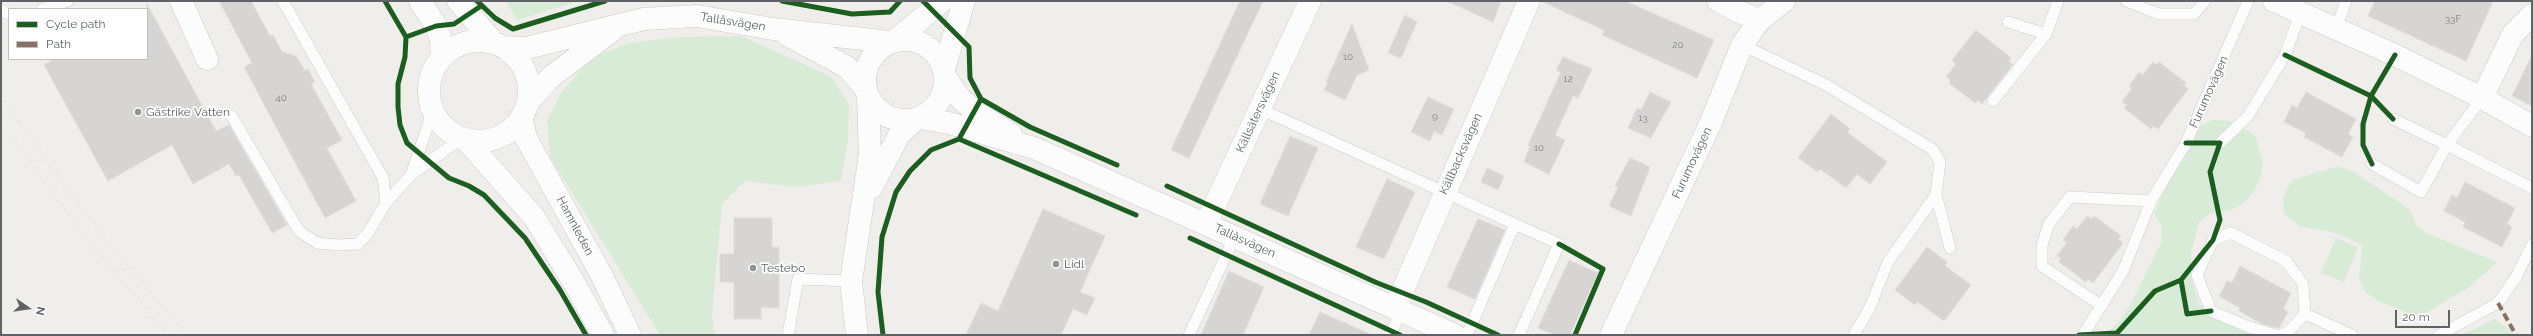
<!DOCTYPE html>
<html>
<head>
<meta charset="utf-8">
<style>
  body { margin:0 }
  #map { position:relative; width:2533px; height:336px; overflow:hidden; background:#efeeea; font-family:Raleway,sans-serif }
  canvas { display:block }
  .frame { position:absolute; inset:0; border:2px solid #5f6368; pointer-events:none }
  .legend { position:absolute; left:8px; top:8px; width:140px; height:52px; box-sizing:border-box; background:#fff; border:1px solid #bfc1c3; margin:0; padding:5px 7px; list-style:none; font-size:12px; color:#5f6368 }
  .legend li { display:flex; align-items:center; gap:8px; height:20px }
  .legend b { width:20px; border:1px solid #bfc1c3 }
  .north { position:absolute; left:8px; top:288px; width:40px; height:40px; -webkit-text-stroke:3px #fff; paint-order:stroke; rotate:103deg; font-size:11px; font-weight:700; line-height:16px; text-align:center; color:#5f6368 }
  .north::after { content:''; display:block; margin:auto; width:14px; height:18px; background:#5f6368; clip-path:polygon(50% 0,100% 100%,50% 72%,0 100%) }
  .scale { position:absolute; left:2395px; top:310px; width:55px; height:18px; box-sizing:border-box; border:2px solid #5f6368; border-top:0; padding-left:5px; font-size:12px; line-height:14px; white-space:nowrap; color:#5f6368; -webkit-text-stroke:3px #fff; paint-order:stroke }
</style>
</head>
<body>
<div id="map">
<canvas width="2533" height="336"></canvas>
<div class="frame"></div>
<ul class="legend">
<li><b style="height:5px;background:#1b5e20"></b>Cycle path</li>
<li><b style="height:5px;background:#8d6e63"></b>Path</li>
</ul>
<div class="north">N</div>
<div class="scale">20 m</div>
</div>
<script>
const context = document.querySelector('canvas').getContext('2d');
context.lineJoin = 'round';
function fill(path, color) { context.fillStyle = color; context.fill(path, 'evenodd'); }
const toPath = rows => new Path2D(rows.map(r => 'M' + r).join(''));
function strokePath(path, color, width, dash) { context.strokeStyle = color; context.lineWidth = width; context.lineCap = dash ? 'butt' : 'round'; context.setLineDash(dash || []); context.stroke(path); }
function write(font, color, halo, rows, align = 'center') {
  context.font = font + ' Raleway,sans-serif'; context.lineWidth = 3.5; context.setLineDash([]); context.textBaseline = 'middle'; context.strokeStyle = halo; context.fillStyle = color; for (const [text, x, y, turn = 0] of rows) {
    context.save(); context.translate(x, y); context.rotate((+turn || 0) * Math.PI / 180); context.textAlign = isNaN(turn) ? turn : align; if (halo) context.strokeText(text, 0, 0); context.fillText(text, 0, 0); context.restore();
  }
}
fill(toPath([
  [506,1,579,1,517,20],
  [741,36,832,77,849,105,848,139,841,181,796,187,745,181,722,204,712,314,715,335,660,335,550,157,547,120,561,93,591,58,628,43,678,37],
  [2213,120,2232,121,2255,136,2263,162,2261,175,2255,190,2245,202,2231,210,2209,214,2199,222,2191,253,2191,278,2199,303,2215,319,2252,335,2104,335,2119,322,2132,302,2162,241,2161,225,2154,214,2161,197,2199,127],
  [2339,166,2355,173,2399,202,2411,212,2416,225,2426,233,2497,262,2469,287,2427,312,2414,315,2378,301,2365,292,2359,280,2362,245,2336,233,2299,226,2284,213,2283,197,2292,180],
  [2336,238,2358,247,2344,282,2321,273],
  [2495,319,2517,335,2458,335,2476,329]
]), '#d8ebd6');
const building = toPath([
  [219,1,251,1,270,36,273,35,282,52,296,56,305,71,308,69,315,82,311,84,342,140,327,148,356,201,325,218,244,67,252,63,219,1],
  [1240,1,1263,1,1189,158,1171,150,1240,1],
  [1447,1,1501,1,1493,22,1447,1],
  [1541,1,1625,1,1714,40,1697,78,1602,35,1604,30,1541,1],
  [2375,1,2493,1,2466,61,2368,16,2375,1],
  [147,4,216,131,229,125,287,225,272,233,239,175,236,176,229,164,193,184,172,145,108,181,44,65,54,59,147,59,147,4],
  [1405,15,1417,22,1401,58,1388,53,1405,15],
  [1352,24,1369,70,1357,75,1345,100,1324,90,1328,83,1326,82,1352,24],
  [1976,30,2011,58,2008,61,2013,64,1982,104,1978,100,1975,103,1949,83,1951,80,1946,77,1956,64,1952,60,1976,30],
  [2532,55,2532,106,2512,96,2532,55],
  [1563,57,1592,69,1578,98,1573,96,1555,135,1565,140,1549,174,1524,162,1530,146,1528,145,1561,72,1556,70,1563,57],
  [2153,62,2157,65,2159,62,2186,83,2184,85,2188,89,2158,129,2153,126,2151,129,2124,108,2127,105,2122,102,2132,88,2129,86,2139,72,2143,75,2153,62],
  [1650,92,1671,102,1651,138,1628,128,1637,108,1641,110,1650,92],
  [2306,92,2356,119,2348,134,2353,137,2342,157,2304,137,2306,133,2284,122,2292,105,2297,108,2306,92],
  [1428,97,1454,109,1442,135,1434,131,1430,141,1411,132,1428,97],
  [1831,114,1850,129,1847,132,1887,162,1870,184,1857,174,1846,188,1820,169,1818,172,1798,158,1831,114],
  [1290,136,1318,148,1288,216,1260,204,1290,136],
  [1630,158,1650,167,1631,216,1609,206,1618,187,1615,186,1630,158],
  [1487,168,1504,176,1498,190,1481,182,1487,168],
  [1387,179,1415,192,1384,259,1356,247,1387,179],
  [2465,182,2515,208,2507,224,2512,227,2502,247,2463,227,2465,222,2444,211,2452,195,2457,198,2465,182],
  [1043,209,1105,236,1080,292,1095,298,1087,315,1073,309,1061,335,966,335,981,303,998,311,1043,209],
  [2087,216,2092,219,2094,216,2121,236,2118,239,2123,243,2093,283,2088,279,2086,282,2059,262,2061,259,2057,256,2067,242,2063,240,2073,226,2077,229,2087,216],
  [734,218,772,218,772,247,779,247,779,308,761,307,761,319,734,319,734,282,720,282,720,254,734,254,734,218],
  [1478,219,1505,230,1475,299,1447,287,1478,219],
  [1927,247,1947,262,1945,266,1971,285,1944,321,1918,302,1915,305,1895,290,1927,247],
  [1569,260,1598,273,1570,335,1555,335,1538,328,1569,260],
  [2240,266,2291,293,2283,309,2288,312,2279,328,2262,324,2239,311,2240,308,2219,296,2227,281,2232,283,2240,266],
  [1229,271,1264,287,1243,335,1201,335,1229,271],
  [1320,312,1372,335,1309,335,1320,312]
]);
fill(building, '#d6d5d3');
strokePath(building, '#deddd9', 1);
const lane = toPath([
  [2126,1,2159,14,2194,14,2205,1],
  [42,9,68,1],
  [1,10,9,14],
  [2008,22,2046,34],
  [2336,28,2346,1],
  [1742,45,1826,85,1932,149,1940,162,1936,195,1950,248],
  [1993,101,2046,34,2058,1],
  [1260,109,1559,244,1519,335],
  [231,115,299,231,317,243,337,245,358,244,368,233,386,203,383,178,283,1],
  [2393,119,2447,145,2482,98],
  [2220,143,2248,116,2285,55,2301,12],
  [2372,164,2421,192,2447,145,2532,188],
  [411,175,433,110],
  [386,203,411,175,462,138],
  [2102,306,2042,266,2042,245,2049,224,2070,197,2151,201],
  [2305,314,2352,335],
  [788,335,798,279,851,281],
  [1189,335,1235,236],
  [1390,335,1401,311],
  [1467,335,1515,224],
  [1854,335,1870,307,1888,262,1936,195],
  [2083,335,2123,271,2151,201,2186,143,2248,1],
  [2276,335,2249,327,2211,311,2197,275,2213,240,2231,233,2286,261,2303,284,2305,314,2289,331,2281,335],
  [2439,335,2498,303,2516,277,2532,245]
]);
const street = toPath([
  [181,1,207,59],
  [1718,1,1759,21],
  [2274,1,2395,55,2482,98,2532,126],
  [896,40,942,1],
  [944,69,964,1],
  [946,78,959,97,974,111,1011,134],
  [2482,98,2513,34,2532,15],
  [920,118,949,123,1034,148,1455,335],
  [1206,224,1310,1],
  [1395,308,1529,1],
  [1611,335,1711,122,1742,45,1759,21,1784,1]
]);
const secondary = toPath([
  [420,1,436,26,441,40,442,57],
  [458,1,494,43],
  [787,35,847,67,866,89],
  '865 80a40 40 0 1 1 80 0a40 40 0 1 1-80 0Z',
  '429 91a50 50 0 1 1 100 0a50 50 0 1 1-100 0Z',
  [503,47,526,48,644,19,697,16,773,29,890,42],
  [528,102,552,76,612,31],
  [521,117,526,138,602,276,630,335],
  [465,139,534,217,576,286,603,335],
  [872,187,899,135,915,120],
  [857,335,851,281,870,154,868,97]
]);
strokePath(lane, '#cbcccc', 12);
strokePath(street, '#cbcccc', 23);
strokePath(secondary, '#cacacb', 23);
strokePath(lane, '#fdfcfc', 11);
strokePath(street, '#fdfcfc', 22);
strokePath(secondary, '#fdfcfc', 22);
strokePath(toPath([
  [1,96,55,172,109,244,187,335],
  [1,123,101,257,168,335]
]), '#e4e4e4', 3, [1, 5]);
strokePath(toPath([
  [2498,303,2516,335]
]), '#8d6e63', 4, [8, 4]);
strokePath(toPath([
  [385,1,406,37,405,57,398,84,398,107,400,125,407,143,449,178,469,186,484,195,525,238,560,290,586,335],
  [477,1,495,18,513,29,605,1],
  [782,1,852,14,890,12,900,1],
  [406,37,436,26,454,24,481,6],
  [2285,55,2371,96,2393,119],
  [981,99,1030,127,1117,165],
  [959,139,1136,215],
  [2372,164,2363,145,2363,124,2371,96,2395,55],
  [1167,186,1375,282,1426,302,1498,335],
  [1190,238,1400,335],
  [1559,244,1603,269,1575,335],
  [2181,280,2213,240,2220,220,2210,172,2220,143,2186,143],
  [883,335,878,292,882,237,896,192,910,171,931,150,959,139,981,99,970,78,969,47,923,1],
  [2079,335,2117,333,2155,291,2181,280,2187,314,2211,311]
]), '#1b5e20', 5);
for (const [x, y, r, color] of [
  [138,112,4,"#919496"],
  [1056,264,4,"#919496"],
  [753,268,4,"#919496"]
]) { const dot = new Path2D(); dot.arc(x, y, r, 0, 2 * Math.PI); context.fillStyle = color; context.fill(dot); strokePath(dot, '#fff', 1.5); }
write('10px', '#7e8184', null, [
  ["33F",2453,19],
  ["20",1678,45],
  ["10",1348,57],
  ["12",1568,79],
  ["40",281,98],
  ["9",1435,116],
  ["13",1643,118],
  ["10",1539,148]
]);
write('12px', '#5f6368', '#fff', [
  ["Tallåsvägen",733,22,9],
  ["Furumovägen",2209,92,-66],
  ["Källsätersvägen",1258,112,-65],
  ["Källbacksvägen",1461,154,-66],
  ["Furumovägen",1692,163,-65],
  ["Hamnleden",575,226,62],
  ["Tallåsvägen",1245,241,24]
]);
write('12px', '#5f6368', '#fff', [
  ["Gästrike Vatten",146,112],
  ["Lidl",1064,264],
  ["Testebo",761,268]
], 'left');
</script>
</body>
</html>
